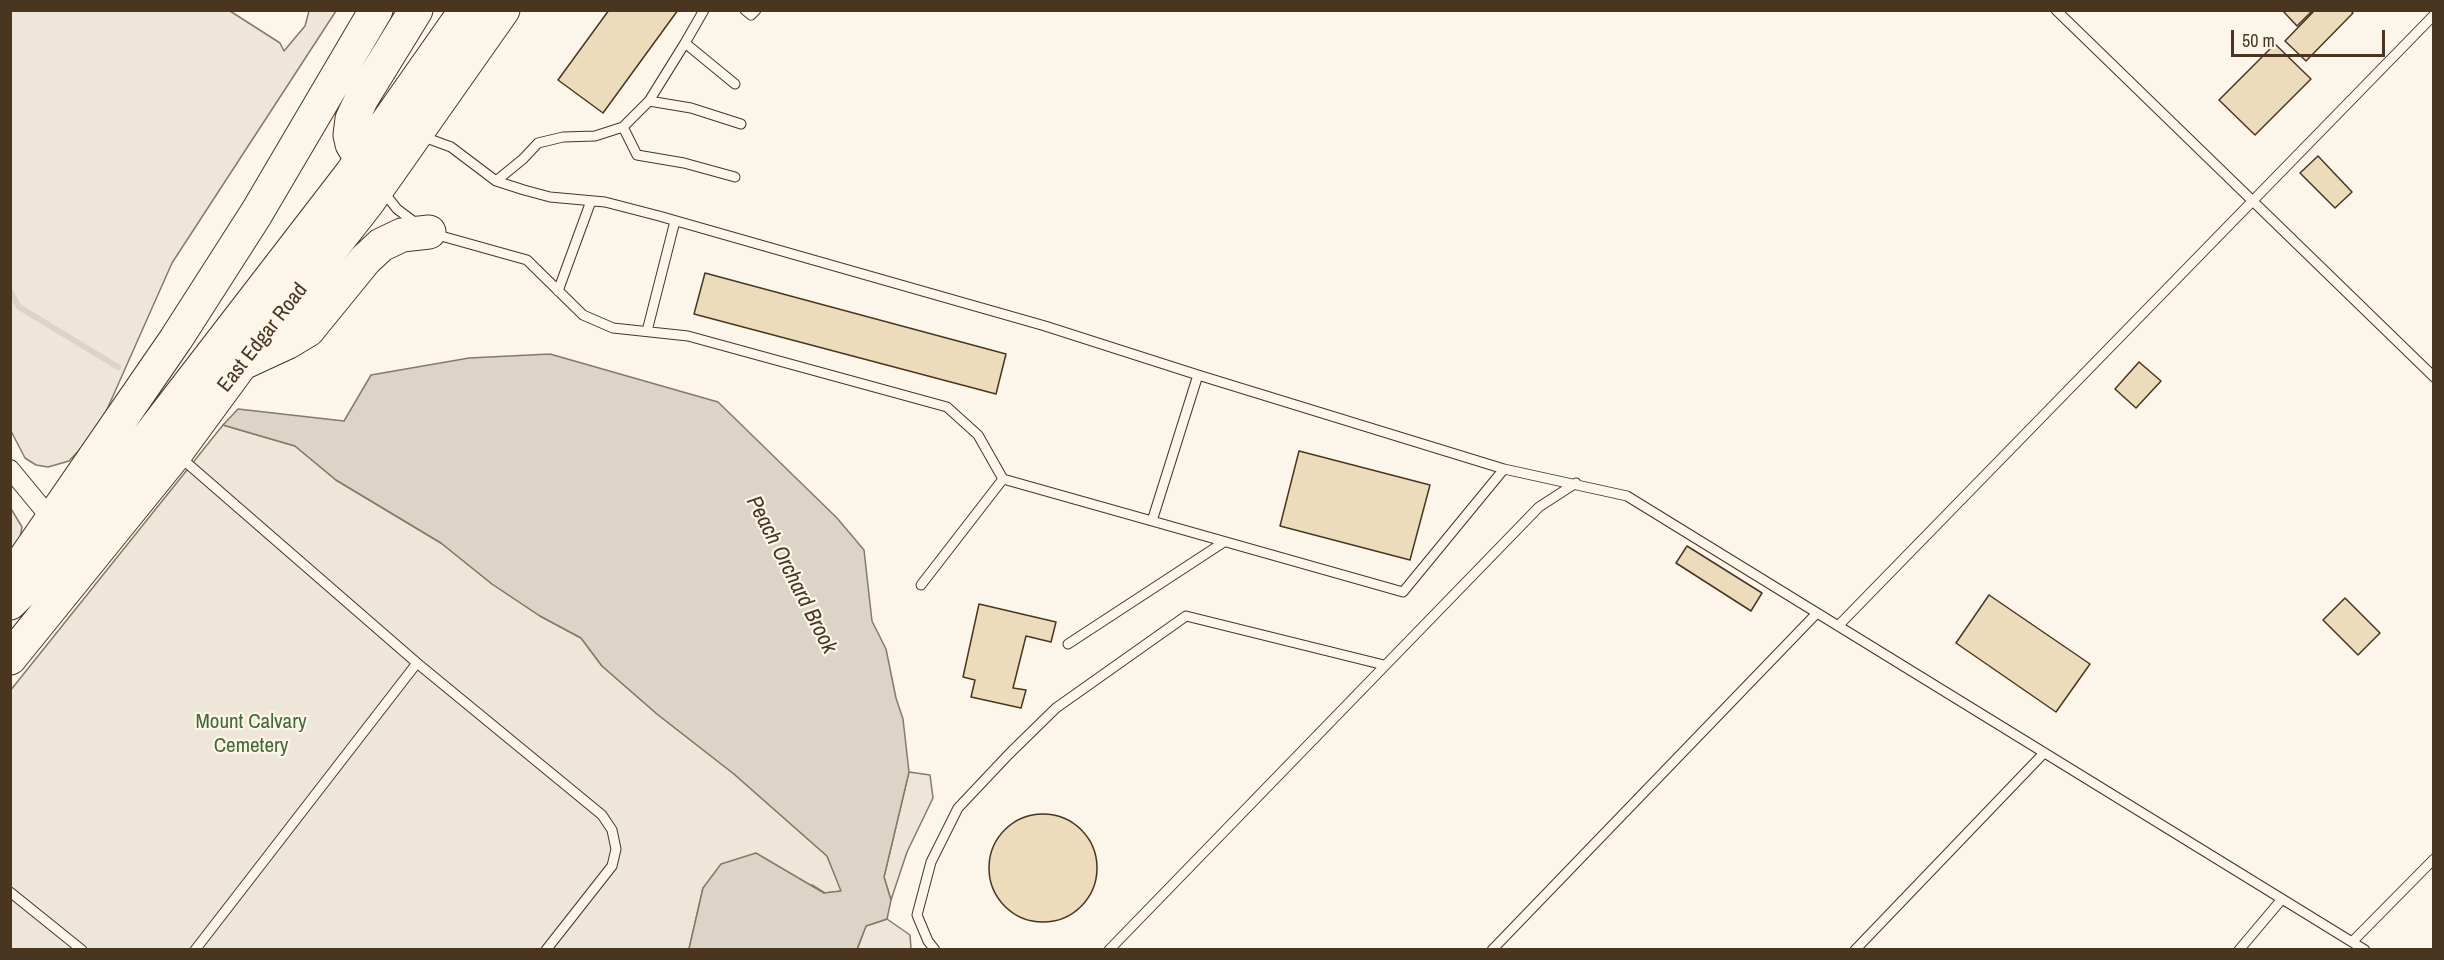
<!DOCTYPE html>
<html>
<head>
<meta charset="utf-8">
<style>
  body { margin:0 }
  #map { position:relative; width:2444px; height:960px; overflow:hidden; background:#fbf6e9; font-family:"Archivo Narrow",sans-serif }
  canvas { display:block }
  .frame { position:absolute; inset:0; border:12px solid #4a3520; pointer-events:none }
  .scale { position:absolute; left:2231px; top:30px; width:154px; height:27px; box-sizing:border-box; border:3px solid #4a3520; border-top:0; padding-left:8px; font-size:18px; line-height:21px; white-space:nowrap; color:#4a3520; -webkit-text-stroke:4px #fbf6e9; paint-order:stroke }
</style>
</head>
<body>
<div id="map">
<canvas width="2444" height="960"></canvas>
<div class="frame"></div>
<div class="scale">50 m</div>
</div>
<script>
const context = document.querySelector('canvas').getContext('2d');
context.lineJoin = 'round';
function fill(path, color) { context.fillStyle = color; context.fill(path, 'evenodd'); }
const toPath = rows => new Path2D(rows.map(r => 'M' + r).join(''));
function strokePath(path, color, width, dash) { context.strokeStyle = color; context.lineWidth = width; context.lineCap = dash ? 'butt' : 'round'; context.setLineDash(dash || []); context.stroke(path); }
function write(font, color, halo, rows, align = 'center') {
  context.font = font + ' "Archivo Narrow",sans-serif'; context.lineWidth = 4.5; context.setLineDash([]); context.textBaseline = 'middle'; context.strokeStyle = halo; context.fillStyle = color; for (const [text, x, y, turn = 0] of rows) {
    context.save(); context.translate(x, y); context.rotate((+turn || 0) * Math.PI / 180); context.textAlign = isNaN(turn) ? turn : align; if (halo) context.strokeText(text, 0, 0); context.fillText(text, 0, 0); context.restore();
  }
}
const green = toPath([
  [10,11,230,11,280,43,284,51,305,26,309,11,336,11,172,263,105,414,83,446,69,461,48,467,36,465,25,458,11,431,10,11],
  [223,425,295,446,336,480,441,543,492,584,540,616,581,638,602,666,657,714,734,774,827,856,842,891,825,893,812,885,703,888,689,949,11,949,10,691,223,425],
  [10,507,22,527,20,538,10,551,10,507],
  [909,772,930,775,933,798,907,852,891,900,884,877,909,772],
  [887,919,910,935,911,949,857,950,866,926,887,919]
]);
fill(green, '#ede6d9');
strokePath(green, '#887966', 1.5);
const water = toPath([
  [550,354,718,402,837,518,864,550,872,621,886,649,896,698,903,719,909,772,884,877,891,900,887,919,866,926,857,949,689,949,703,888,721,864,756,853,824,893,841,891,827,856,734,774,657,714,602,666,581,638,540,616,492,584,441,543,336,480,295,446,223,425,238,409,344,421,371,375,469,358,550,354]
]);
fill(water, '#dcd4c6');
strokePath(water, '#887966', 1.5);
strokePath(toPath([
  [10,291,19,307,118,367]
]), '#dcd4c6', 6);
const building = toPath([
  [609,10,678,10,603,113,558,80,609,10],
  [2282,10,2313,10,2297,26,2282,10],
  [2315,10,2350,10,2353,13,2306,61,2285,41,2315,10],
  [2275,44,2311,79,2255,135,2219,100,2275,44],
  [2318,156,2352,192,2335,208,2300,173,2318,156],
  [705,273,1006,354,996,394,694,314,705,273],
  [2139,362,2161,381,2136,408,2115,389,2139,362],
  [1299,451,1430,485,1410,560,1280,526,1299,451],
  [1687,546,1762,593,1751,611,1676,563,1687,546],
  [1989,595,2090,664,2056,712,1956,643,1989,595],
  [2345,598,2380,633,2358,655,2323,620,2345,598],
  [979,604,1056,622,1051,642,1026,636,1013,688,1026,690,1021,708,971,697,975,680,963,677,979,604],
  '989 868a54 54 0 1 1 108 0a54 54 0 1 1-108 0Z'
]);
fill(building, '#ecdcbc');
strokePath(building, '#4a3520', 1.5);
const lane = toPath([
  [745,10,751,15,756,10],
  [2056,10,2434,377],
  [685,43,704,10],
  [649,101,685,43,735,84],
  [623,127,649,101,691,108,741,124],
  [421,136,451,147,496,181,524,190,550,197,605,202,659,216,1045,326,1198,375,1504,469,1627,496,2365,950],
  [496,181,523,159,538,143,563,137,595,136,623,127,637,155,684,163,735,177],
  [382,190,397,209,417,224],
  [434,234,527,260,583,315,613,328,688,336,947,407,978,435,1003,479,1152,521,1198,375],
  [558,291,591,201],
  [647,331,675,221],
  [180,457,417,663,602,815,612,830,616,849,612,866,546,950],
  [1152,521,1403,592,1504,469],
  [921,585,1003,479],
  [1838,626,2434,15],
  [1068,644,1224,542],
  [10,892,82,950],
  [2352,942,2434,859],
  [195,950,417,663],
  [935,950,928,941,917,915,931,862,958,808,1009,754,1056,708,1186,616,1384,665],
  [1109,950,1539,507,1576,483],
  [1492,950,1817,613],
  [1855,950,2044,753],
  [2239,950,2282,899]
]);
const street = toPath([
  [10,469,53,521]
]);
const highway = toPath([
  [371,175,352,144,350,135,352,119,362,98,416,10],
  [247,361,288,342,308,330,365,260,381,245,402,235,429,232],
  [10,580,176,339,256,214,376,10],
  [10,603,53,561,351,174,466,10],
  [10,658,176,453,242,363,368,202,503,10]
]);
strokePath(lane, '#4a3520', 11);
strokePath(street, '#4a3520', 20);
strokePath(highway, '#4a3520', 35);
strokePath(lane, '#fbf6e9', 9);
strokePath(street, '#fbf6e9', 18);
strokePath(highway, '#fbf6e9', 33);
write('21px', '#4a3520', '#fbf6e9', [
  ["East Edgar Road",263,338,-52]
]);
write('21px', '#436837', '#fbf6e9', [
  ["Mount Calvary",251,722],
  ["Cemetery",251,746]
]);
write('italic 22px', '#4a3520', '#fbf6e9', [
  ["Peach Orchard Brook",791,575,63]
]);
</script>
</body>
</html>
